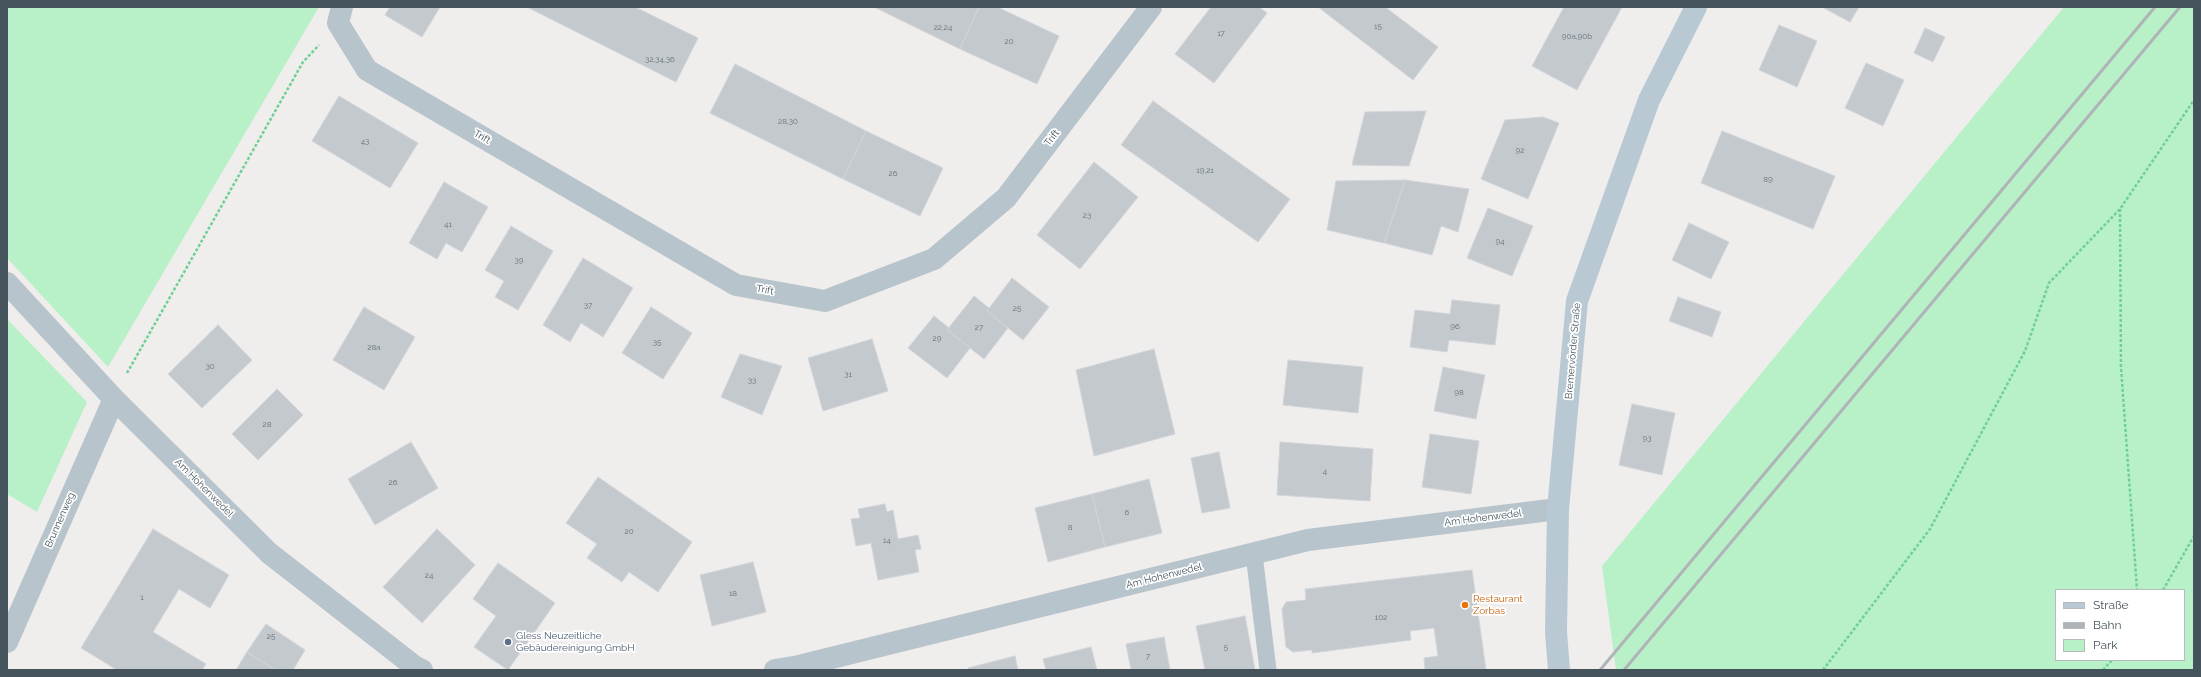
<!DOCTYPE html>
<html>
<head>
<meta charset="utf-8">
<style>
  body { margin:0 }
  #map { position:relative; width:2201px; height:677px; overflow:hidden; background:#f0eded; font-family:Raleway,sans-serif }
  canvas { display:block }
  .frame { position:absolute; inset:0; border:8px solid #45545c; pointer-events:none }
  .legend { position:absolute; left:2055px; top:589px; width:130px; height:72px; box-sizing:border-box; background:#fff; border:1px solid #b5bbbe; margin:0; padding:5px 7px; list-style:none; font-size:12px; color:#45545c }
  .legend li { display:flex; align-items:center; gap:8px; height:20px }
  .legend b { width:20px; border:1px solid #b5bbbe }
</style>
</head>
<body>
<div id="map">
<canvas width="2201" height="677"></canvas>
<div class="frame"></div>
<ul class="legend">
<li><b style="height:5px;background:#b9c9d3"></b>Straße</li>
<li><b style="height:5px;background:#afb4b8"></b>Bahn</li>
<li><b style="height:11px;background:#b8f1c7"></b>Park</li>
</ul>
</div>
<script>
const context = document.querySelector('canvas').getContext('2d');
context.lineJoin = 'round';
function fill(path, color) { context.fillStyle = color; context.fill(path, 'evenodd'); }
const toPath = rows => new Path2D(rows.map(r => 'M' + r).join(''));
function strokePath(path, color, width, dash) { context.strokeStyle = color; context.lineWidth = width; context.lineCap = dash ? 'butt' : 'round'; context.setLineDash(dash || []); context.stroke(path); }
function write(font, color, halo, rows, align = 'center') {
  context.font = font + ' Raleway,sans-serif'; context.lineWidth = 3.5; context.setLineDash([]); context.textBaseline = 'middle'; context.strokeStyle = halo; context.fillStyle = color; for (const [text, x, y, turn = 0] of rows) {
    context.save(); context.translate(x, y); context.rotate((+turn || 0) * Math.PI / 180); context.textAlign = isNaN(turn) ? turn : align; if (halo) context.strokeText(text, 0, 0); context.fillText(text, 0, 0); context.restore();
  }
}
fill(toPath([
  [7,7,319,7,108,367,7,258],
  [2064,7,2194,7,2194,670,1616,670,1602,566],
  [2056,590,2184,590,2184,660,2056,660],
  [7,319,87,402,37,512,7,494]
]), '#b8f1c7');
const building = toPath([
  [390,7,440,7,422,37,385,15,390,7],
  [527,7,635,7,698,38,676,82,527,7],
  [874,7,979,7,960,49,874,7],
  [979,7,997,7,1059,36,1037,84,960,49,979,7],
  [1211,7,1259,7,1267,13,1214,83,1175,54,1211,7],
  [1318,7,1385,7,1438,47,1413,80,1318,7],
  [1564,7,1622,7,1577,90,1532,66,1564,7],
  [1822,7,1859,7,1850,22,1822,7],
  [1779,25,1817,41,1797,87,1759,70,1779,25],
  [1925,28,1945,37,1933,62,1914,53,1925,28],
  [1866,63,1904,80,1883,126,1845,108,1866,63],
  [735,64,866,131,843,179,710,113,735,64],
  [339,96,418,143,390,188,312,141,339,96],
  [1153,101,1290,199,1258,242,1121,145,1153,101],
  [1426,111,1409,166,1352,165,1365,112,1426,111],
  [1543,117,1559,123,1528,199,1481,179,1505,120,1543,117],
  [866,131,943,168,920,216,843,179,866,131],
  [1722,131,1835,176,1813,229,1701,183,1722,131],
  [1094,162,1138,197,1080,269,1037,235,1094,162],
  [1405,180,1384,243,1327,230,1336,181,1405,180],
  [1405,180,1469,189,1458,232,1441,226,1432,255,1384,243,1405,180],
  [444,182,488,207,462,252,446,243,437,259,409,243,444,182],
  [1488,208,1533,226,1512,276,1467,258,1488,208],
  [1689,223,1729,242,1711,279,1672,260,1689,223],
  [511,226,553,251,518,310,495,297,504,281,485,270,511,226],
  [583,258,633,288,603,337,581,323,570,342,543,325,583,258],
  [1012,278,1049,307,1023,340,987,311,1012,278],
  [974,296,989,308,987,311,1008,328,984,359,947,330,974,296],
  [1678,297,1721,312,1712,337,1669,321,1678,297],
  [1452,300,1500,305,1495,345,1449,340,1447,352,1410,347,1415,310,1450,314,1452,300],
  [364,307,415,337,384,390,333,360,364,307],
  [651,307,692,333,663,379,622,353,651,307],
  [934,316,949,328,947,330,970,348,947,378,908,348,934,316],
  [218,325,252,360,202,408,168,374,218,325],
  [872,339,888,391,823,411,808,358,872,339],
  [1154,349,1175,434,1094,456,1076,370,1154,349],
  [740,354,782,366,762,415,721,397,740,354],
  [1288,360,1363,367,1358,413,1283,405,1288,360],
  [1443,367,1485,375,1476,419,1434,411,1443,367],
  [277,389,303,415,258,460,232,434,277,389],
  [1632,404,1675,413,1662,475,1619,465,1632,404],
  [1430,434,1479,441,1471,494,1422,487,1430,434],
  [411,442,438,488,375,525,348,479,411,442],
  [1280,442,1373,449,1370,501,1277,495,1280,442],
  [1219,452,1230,508,1202,513,1191,458,1219,452],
  [598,477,692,542,658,592,629,572,622,582,587,558,597,544,566,523,598,477],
  [1149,479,1162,533,1105,547,1092,494,1149,479],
  [1092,494,1105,547,1048,562,1035,508,1092,494],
  [885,504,887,512,893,510,898,539,918,535,921,549,915,550,919,572,878,580,871,543,856,546,851,519,860,518,858,509,885,504],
  [153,529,229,575,210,608,179,589,153,632,206,664,202,670,117,670,81,648,153,529],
  [437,529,475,565,422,623,383,587,437,529],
  [753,562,766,612,712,626,700,575,753,562],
  [498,563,555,603,508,670,474,647,496,616,473,599,498,563],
  [1472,570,1486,670,1425,670,1424,658,1438,656,1434,628,1410,631,1411,640,1312,653,1312,650,1293,652,1286,647,1282,609,1286,602,1306,600,1305,589,1472,570],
  [1245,616,1255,670,1205,670,1196,626,1245,616],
  [266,624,305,650,293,670,275,670,247,652,266,624],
  [1164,637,1170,670,1131,670,1126,644,1164,637],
  [1091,647,1097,670,1046,670,1043,659,1091,647],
  [247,652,275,670,236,670,247,652],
  [1015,656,1018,670,968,670,968,668,1015,656]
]);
fill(building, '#c4c9cd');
strokePath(building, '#d1d4d9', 1);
strokePath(toPath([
  [2120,209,2121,367,2137,590],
  [127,373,303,62,319,45],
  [2163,590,2194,536],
  [1823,670,1930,529,2025,351,2049,283,2120,209,2194,100],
  [2103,670,2112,660]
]), '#6fd094', 2.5, [3, 2]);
strokePath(toPath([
  [1254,554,1268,670]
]), '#b8c4cb', 17);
strokePath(toPath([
  [342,7,338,23,367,70,736,285,825,301,934,259,1006,198,1151,7],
  [7,283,114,399,269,553,414,666,422,670],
  [7,642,114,399],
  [775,670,799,666,1308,540,1558,509]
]), '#b8c4cb', 22);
strokePath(toPath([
  [1559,670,1556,632,1558,509,1577,301,1649,100,1696,7]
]), '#b9c9d3', 22);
strokePath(toPath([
  [1600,670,2155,7],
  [1624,670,2180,7]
]), '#afb4b8', 3);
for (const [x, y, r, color] of [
  [1465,605,4,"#e8710a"],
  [508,642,4,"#5c6f8a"]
]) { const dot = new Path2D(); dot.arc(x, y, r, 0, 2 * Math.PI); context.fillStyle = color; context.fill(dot); strokePath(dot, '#fff', 1.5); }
write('8px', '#657178', null, [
  ["15",1378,27],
  ["22,24",943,28],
  ["17",1221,34],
  ["90a,90b",1577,37],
  ["20",1009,42],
  ["32,34,36",660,60],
  ["28,30",788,122],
  ["43",365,142],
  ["92",1520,151],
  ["19,21",1205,171],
  ["26",893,174],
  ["89",1768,180],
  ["23",1087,216],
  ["41",448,225],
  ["94",1500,242],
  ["39",519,261],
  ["37",588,306],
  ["25",1017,309],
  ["96",1455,327],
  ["27",979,328],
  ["29",937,339],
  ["35",657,343],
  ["28a",374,348],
  ["30",210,367],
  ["31",848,375],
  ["33",752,381],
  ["98",1459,393],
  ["28",267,425],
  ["93",1647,439],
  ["4",1325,472],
  ["26",393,483],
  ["6",1127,513],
  ["8",1070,528],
  ["20",629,532],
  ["14",887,541],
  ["24",429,576],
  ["18",733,594],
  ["1",142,598],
  ["102",1381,618],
  ["25",271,637],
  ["5",1226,648],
  ["7",1148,657]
]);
write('10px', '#45545c', '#fff', [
  ["Trift",482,137,30],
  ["Trift",1052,138,-53],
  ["Trift",765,290,10],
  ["Bremervörder Straße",1573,351,-85],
  ["Am Hohenwedel",204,488,45],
  ["Am Hohenwedel",1483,518,-7],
  ["Brunnenweg",60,520,-66],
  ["Am Hohenwedel",1164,576,-14]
]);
write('10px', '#c56008', '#fff', [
  ["Restaurant",1473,599],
  ["Zorbas",1473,611]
], 'left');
write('10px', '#4e5e75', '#fff', [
  ["Gless Neuzeitliche",516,636],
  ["Gebäudereinigung GmbH",516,648]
], 'left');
</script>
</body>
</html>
